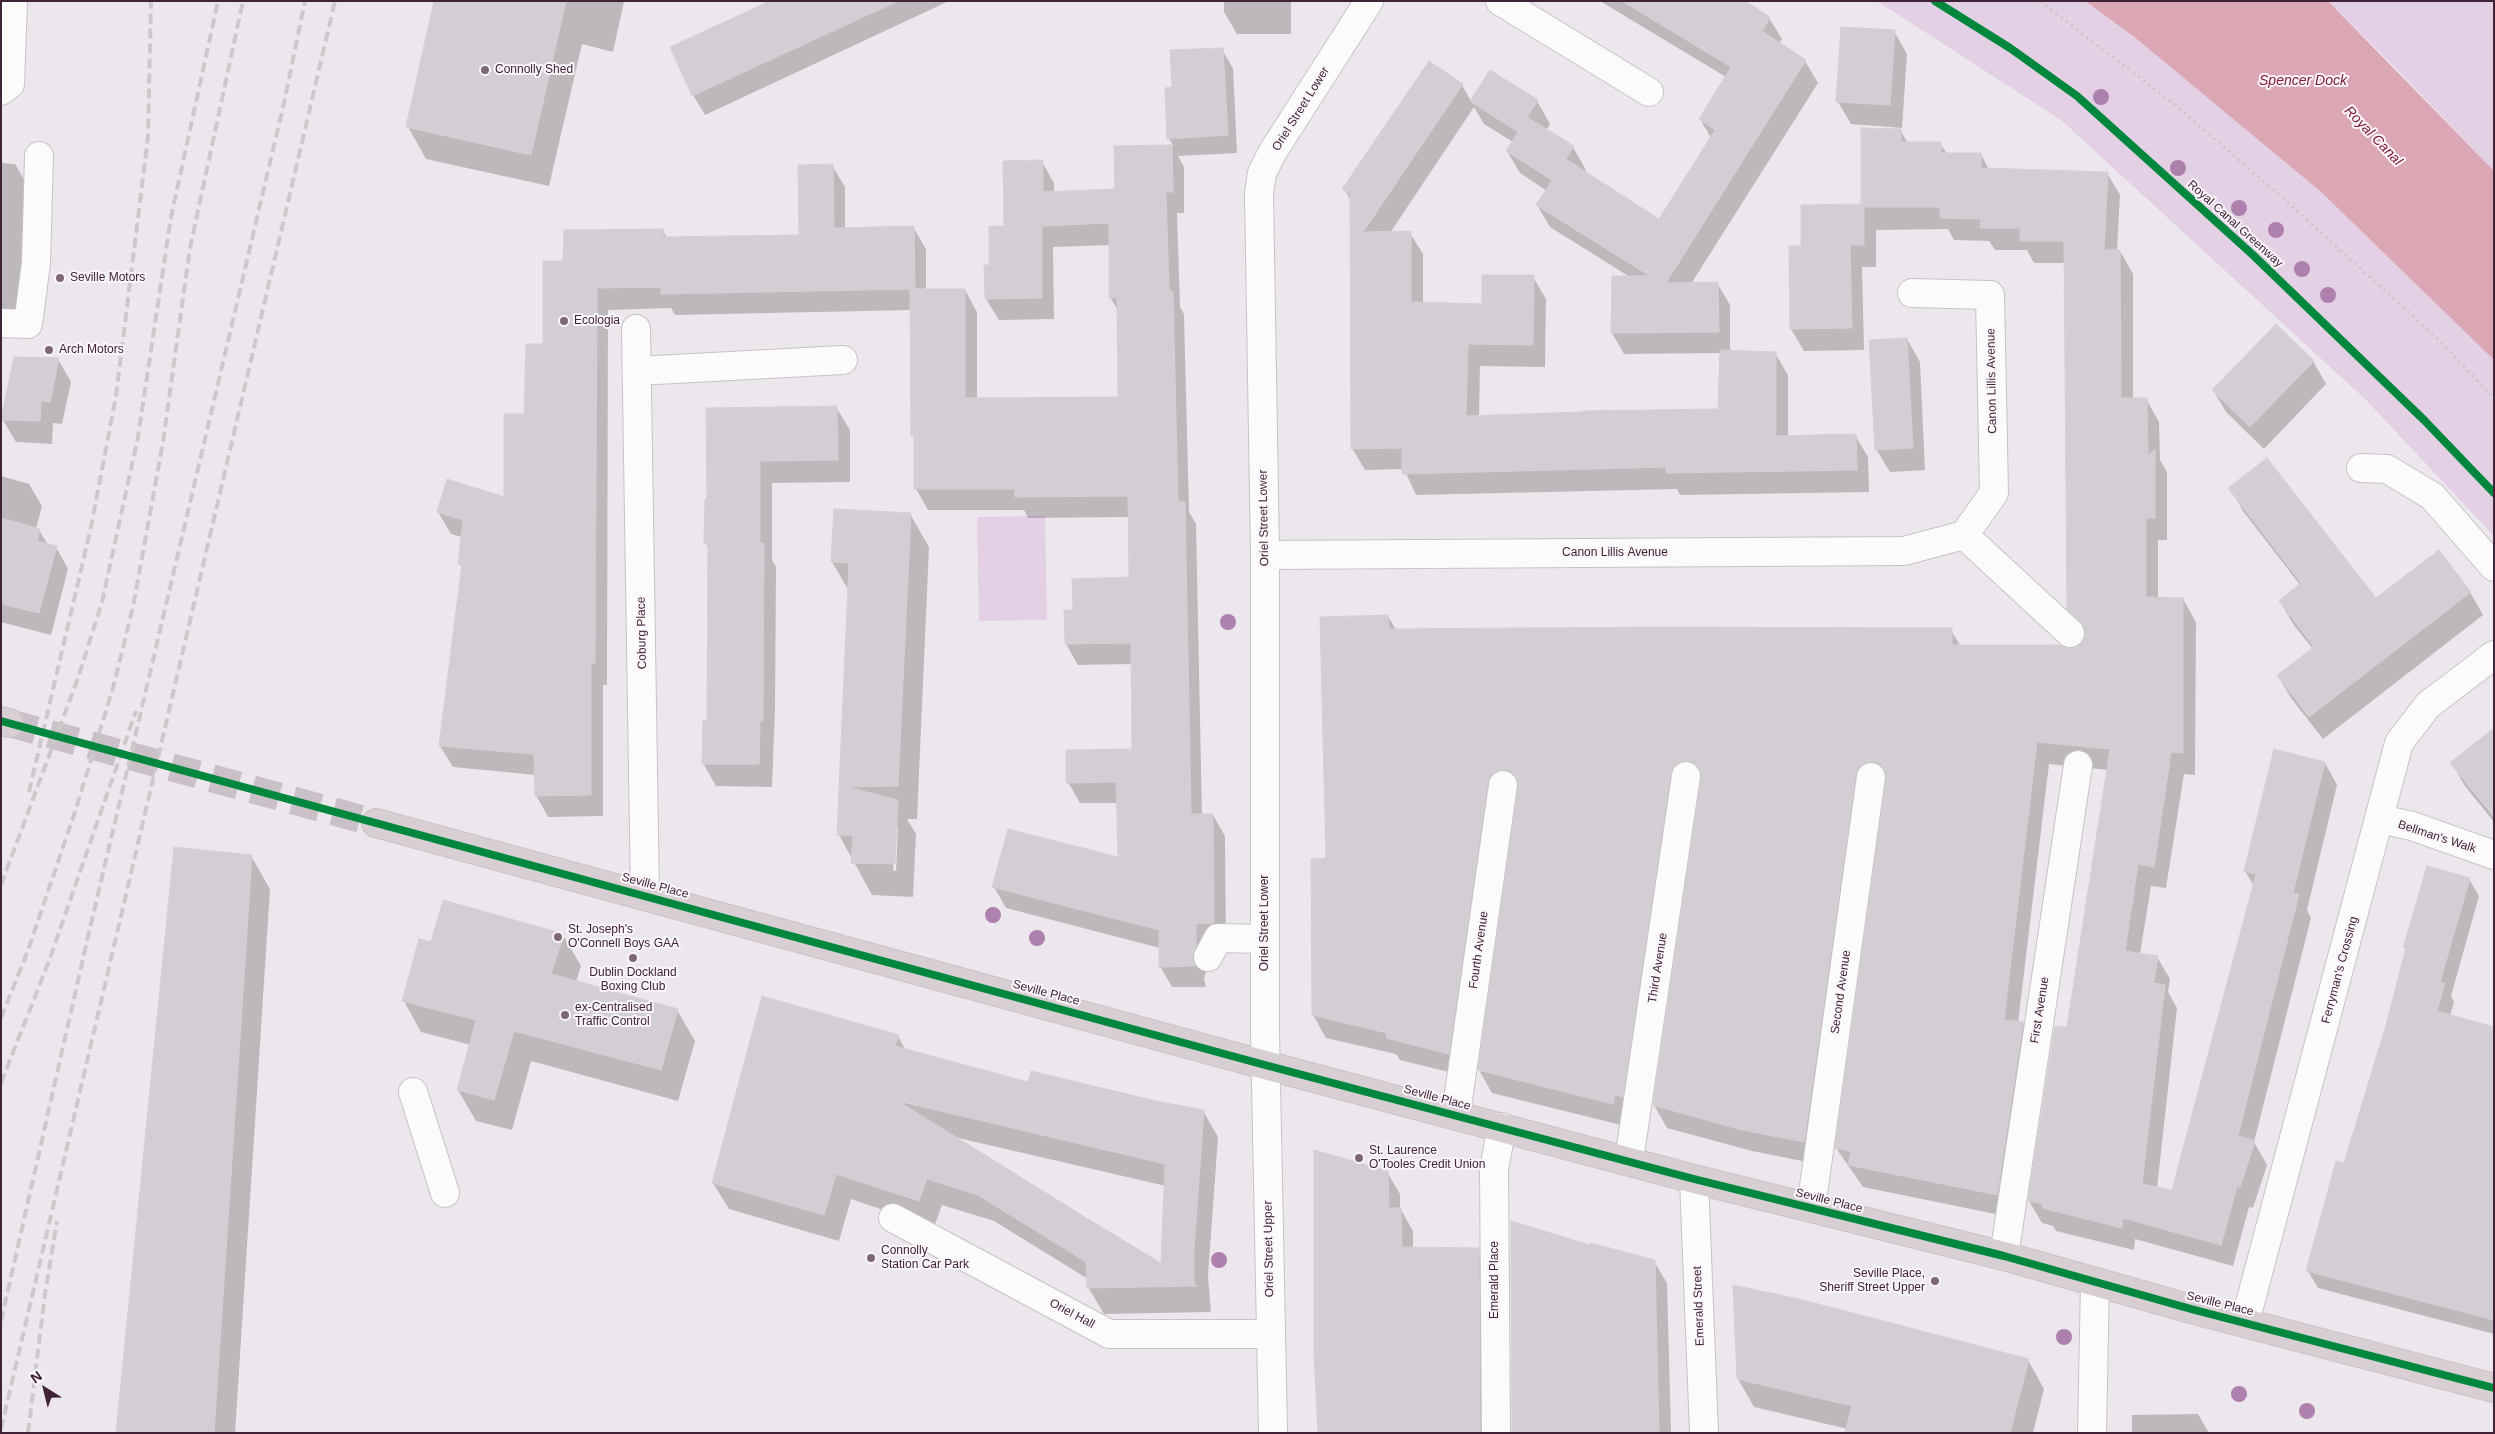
<!DOCTYPE html>
<html>
<head>
<meta charset="utf-8">
<style>
  body { margin:0 }
  #map { position:relative; width:2495px; height:1434px; overflow:hidden; background:#ece7ec; font-family:Helvetica,sans-serif }
  canvas { display:block }
  .frame { position:absolute; inset:0; border:2px solid #412337; pointer-events:none }
  .north { position:absolute; left:20px; top:1364px; width:50px; height:50px; -webkit-text-stroke:4px #faf6fa; paint-order:stroke; rotate:324deg; font-size:14px; font-weight:700; line-height:20px; text-align:center; color:#412337 }
  .north::after { content:''; display:block; margin:auto; width:18px; height:22px; background:#412337; clip-path:polygon(50% 0,100% 100%,50% 72%,0 100%) }
</style>
</head>
<body>
<div id="map">
<canvas width="2495" height="1434"></canvas>
<div class="frame"></div>
<div class="north">N</div>
</div>
<script>
const context = document.querySelector('canvas').getContext('2d');
context.lineJoin = 'round';
function fill(path, color) { context.fillStyle = color; context.fill(path, 'evenodd'); }
const toPath = rows => new Path2D(rows.map(r => 'M' + r).join(''));
function strokePath(path, color, width, dash) { context.strokeStyle = color; context.lineWidth = width; context.lineCap = dash ? 'butt' : 'round'; context.setLineDash(dash || []); context.stroke(path); }
function write(font, color, halo, rows, align = 'center') {
  context.font = font + ' Helvetica,sans-serif'; context.lineWidth = 4; context.setLineDash([]); context.textBaseline = 'middle'; context.strokeStyle = halo; context.fillStyle = color; for (const [text, x, y, turn = 0] of rows) {
    context.save(); context.translate(x, y); context.rotate((+turn || 0) * Math.PI / 180); context.textAlign = isNaN(turn) ? turn : align; if (halo) context.strokeText(text, 0, 0); context.fillText(text, 0, 0); context.restore();
  }
}
fill(toPath([
  [1877,1,2085,1,2133,36,2320,191,2494,360,2494,536,2365,399,2061,120],
  [2328,1,2494,1,2494,171,2390,62],
  [1045,516,1047,620,979,621,977,517]
]), '#e3d0e5');
fill(toPath([
  [2085,1,2328,1,2494,171,2494,360,2320,191,2133,36]
]), '#dca7b5');
fill(toPath([
  [435,1,624,1,613,52,582,44,549,186,426,159,408,127],
  [773,1,949,1,705,115,693,95],
  [1224,1,1291,1,1291,34,1237,34,1224,12],
  [1600,1,1742,1,1769,18,1782,39,1779,44,1805,61,1818,83,1691,284,1717,283,1730,305,1730,352,1775,353,1788,375,1788,437,1855,435,1868,457,1869,492,1680,495,1677,489,1416,495,1404,469,1365,470,1352,448,1351,201,1344,189,1462,85,1471,101,1537,101,1550,124,1546,130,1573,147,1586,170,1584,173,1659,221,1711,138,1700,119,1726,77],
  [1474,107,1484,124,1513,142,1507,151,1520,173,1547,191,1537,205,1550,227,1630,277,1612,333,1624,354,1721,353,1719,410,1479,417,1480,366,1545,367,1546,299,1533,277,1483,305,1423,304,1423,254,1410,233,1390,233],
  [1894,31,1907,54,1902,128,1851,124,1838,102],
  [1222,50,1233,68,1237,153,1178,156,1184,167,1184,213,1177,213,1180,307,1184,314,1189,512,1196,524,1202,815,1213,815,1225,836,1226,944,1207,968,1204,979,1206,987,1172,987,1160,966,1160,948,1006,908,994,887,1119,859,1118,803,1080,803,1068,782,1134,750,1132,664,1078,665,1066,644,1074,611,1131,578,1129,517,1028,518,1024,510,928,510,916,489,916,441,912,435,911,310,675,315,671,308,608,310,607,685,603,685,603,816,548,817,536,795,536,775,453,767,440,746,462,568,459,563,462,537,451,534,438,512,505,499,564,262,663,230,667,239,801,237,832,165,845,187,845,229,913,227,926,249,926,291,965,290,977,312,977,399,1119,398,1118,311,1110,297,1110,245,1053,247,1054,319,999,320,986,299,990,266,1005,227,1042,162,1054,183,1054,193,1116,190,1115,147,1173,146,1169,138,1174,89],
  [1900,130,1908,143,1940,143,1947,154,1981,154,1989,170,2107,173,2120,195,2117,251,2120,251,2133,274,2133,400,2146,399,2159,422,2160,460,2167,472,2167,540,2158,540,2158,599,2183,599,2196,622,2195,775,2184,774,2166,888,2151,886,2140,954,2157,957,2170,979,2168,992,2177,1008,2157,1188,2173,1191,2254,886,2245,871,2325,763,2337,785,2307,910,2311,918,2254,1142,2267,1165,2253,1208,2249,1207,2233,1266,2135,1239,2134,1250,2056,1231,2053,1226,2042,1223,2029,1201,2068,1029,2109,770,2049,764,2018,1023,2023,1023,2036,1046,2010,1217,1863,1187,1836,1148,1887,783,1878,785,1817,1164,1752,1151,1667,1128,1654,1105,1702,783,1693,784,1625,1126,1492,1093,1479,1070,1519,792,1510,793,1461,1075,1400,1060,1396,1054,1326,1038,1313,1015,1327,860,1388,616,1396,630,1951,630,1961,647,2067,650,2075,649,2082,645,2087,637,2068,609,2065,263,2034,263,2027,250,1995,250,1989,241,1954,240,1948,229,1876,230,1876,267,1862,267,1864,350,1804,351,1791,329,1803,247,1862,205],
  [1,163,15,164,33,195,28,331,1,330],
  [1907,339,1920,362,1925,470,1890,472,1876,449],
  [58,359,71,382,62,424,53,423,52,444,16,442,3,420],
  [2313,361,2326,384,2264,449,2226,412,2213,390],
  [836,407,850,430,850,482,772,483,772,560,776,567,775,709,772,787,716,786,703,763,708,722,709,549,705,542,709,501,707,409],
  [1,476,29,484,42,506,36,529,39,530,48,545,56,547,68,569,51,635,1,622],
  [2230,488,2376,600,2470,592,2483,615,2323,739,2291,698,2278,676,2313,649,2293,624,2280,601,2300,585,2243,511],
  [910,514,929,547,917,819,907,819,916,834,913,897,872,895,839,835,849,591,832,562],
  [895,827,898,827,896,871,893,870],
  [2494,730,2494,822,2465,786,2452,764],
  [251,856,270,889,235,1433,119,1433],
  [2469,879,2479,896,2451,996,2454,1002,2450,1016,2494,1028,2494,1334,2318,1288,2308,1271,2345,1164,2387,1025,2406,950,2405,947],
  [563,935,581,966,576,982,677,1010,695,1041,678,1101,531,1061,512,1130,476,1121,458,1090,471,1045,421,1032,404,1001,432,944],
  [898,1036,906,1051,1029,1084,1203,1111,1218,1137,1208,1276,1211,1312,1104,1314,1088,1287,1088,1279,994,1221,942,1205,934,1227,851,1199,839,1241,729,1209,713,1183],
  [954,1137,1166,1186,1162,1265],
  [1387,1172,1400,1194,1400,1208,1413,1231,1413,1249,1478,1249,1491,1271,1492,1433,1319,1433],
  [1591,1247,1654,1261,1667,1283,1671,1433,1513,1433],
  [2028,1360,2044,1389,2033,1433,1847,1433,1848,1429,1754,1407,1738,1379],
  [2198,1414,2209,1433,2132,1433,2132,1415]
]), '#0003');
const building = toPath([
  [434,1,566,1,531,155,406,127,434,1],
  [770,1,898,1,692,96,670,47,770,1],
  [1622,1,1745,1,1770,17,1762,31,1806,60,1666,283,1718,282,1719,332,1611,333,1612,276,1650,276,1536,205,1566,159,1659,219,1715,130,1699,119,1731,67,1622,1],
  [1841,27,1895,30,1890,105,1836,102,1841,27],
  [1223,48,1228,135,1167,139,1165,88,1172,87,1170,50,1223,48],
  [1429,61,1463,84,1363,232,1411,231,1411,302,1482,304,1482,275,1534,275,1533,345,1468,344,1466,416,1583,412,1583,411,1718,409,1720,350,1776,352,1776,436,1856,434,1857,470,1666,473,1666,467,1402,474,1402,448,1351,449,1350,194,1342,189,1429,61],
  [1490,70,1538,100,1527,117,1574,146,1552,180,1506,151,1518,132,1470,101,1490,70],
  [1861,128,1901,129,1901,142,1941,142,1941,153,1981,153,1981,168,2108,172,2104,250,2120,250,2121,398,2147,398,2148,456,2155,449,2155,518,2146,518,2146,597,2183,598,2183,753,2171,752,2154,867,2138,864,2125,951,2158,956,2154,983,2165,985,2142,1184,2172,1190,2256,874,2244,871,2274,749,2325,762,2293,893,2299,894,2238,1136,2255,1141,2240,1187,2237,1186,2221,1245,2123,1218,2122,1228,2042,1208,2043,1204,2028,1201,2055,1026,2067,1027,2110,749,2037,742,2004,1020,2023,1022,1997,1195,1848,1165,1851,1151,1835,1148,1886,779,1885,771,1880,764,1874,762,1865,763,1858,768,1856,775,1804,1142,1738,1129,1653,1105,1701,778,1700,770,1695,764,1689,761,1680,762,1674,767,1671,774,1623,1097,1615,1095,1613,1104,1478,1070,1518,787,1517,779,1512,772,1506,770,1497,771,1490,776,1488,783,1449,1054,1386,1038,1387,1033,1312,1015,1311,859,1326,858,1320,617,1388,615,1389,629,1658,627,1952,628,1952,645,2060,645,2067,648,2075,648,2082,643,2085,636,2085,628,2067,609,2064,241,2020,241,2020,228,1980,228,1981,219,1940,218,1940,207,1864,207,1864,245,1850,245,1852,328,1790,329,1789,246,1801,246,1801,205,1861,204,1861,128],
  [1172,145,1173,192,1166,192,1169,291,1173,292,1178,502,1185,502,1191,814,1213,814,1214,923,1196,924,1196,947,1192,957,1195,966,1159,967,1159,930,992,887,1008,829,1118,857,1116,782,1066,783,1066,750,1132,749,1131,643,1065,644,1064,610,1073,610,1072,579,1129,577,1128,496,1015,497,1015,489,914,489,914,436,911,436,910,289,965,289,965,398,1118,397,1117,297,1109,298,1109,223,1042,226,1042,298,985,299,984,265,989,265,989,226,1004,226,1003,161,1043,160,1043,192,1115,189,1114,146,1172,145],
  [833,164,834,228,914,226,915,289,661,294,661,287,597,288,595,663,591,663,591,795,535,796,534,754,439,746,462,564,458,564,463,520,437,512,447,479,504,497,504,414,524,414,526,344,543,344,543,261,563,261,564,230,663,229,663,237,799,235,798,165,833,164],
  [2276,324,2314,361,2250,427,2212,390,2276,324],
  [1907,338,1913,448,1875,450,1869,340,1907,338],
  [14,357,59,358,50,402,41,401,40,421,1,420,14,357],
  [837,406,838,460,760,461,760,544,764,543,763,721,760,721,759,764,702,764,703,720,707,721,708,543,704,543,705,499,707,499,706,408,837,406],
  [2267,458,2376,598,2439,550,2471,592,2309,717,2277,675,2314,647,2279,601,2301,583,2228,488,2267,458],
  [834,509,911,513,898,786,847,787,898,800,895,864,851,863,853,835,837,835,849,563,831,562,834,509],
  [1,518,40,529,37,541,57,546,39,613,1,604,1,518],
  [2494,728,2494,817,2450,763,2494,728],
  [174,847,252,855,214,1433,116,1433,174,847],
  [2427,866,2470,878,2440,982,2445,983,2437,1011,2494,1027,2494,1320,2306,1271,2336,1161,2344,1163,2386,1025,2406,948,2403,948,2427,866],
  [443,900,564,934,551,974,678,1009,661,1070,514,1031,494,1100,457,1090,476,1020,402,1001,419,939,431,942,443,900],
  [762,996,899,1035,895,1046,1028,1082,1031,1071,1156,1101,1204,1110,1194,1249,1194,1284,1197,1286,1087,1288,1086,1262,978,1195,927,1179,919,1201,836,1174,824,1215,712,1183,762,996],
  [898,1101,1165,1164,1161,1263,1088,1219,898,1101],
  [1314,1150,1388,1171,1389,1208,1401,1208,1402,1247,1479,1248,1480,1433,1318,1433,1314,1355,1314,1150],
  [1511,1221,1590,1245,1591,1243,1655,1260,1659,1433,1512,1433,1511,1221],
  [1733,1285,1799,1299,2029,1359,2010,1433,1845,1433,1852,1406,1737,1379,1733,1285]
]);
fill(building, '#d3ced3');
strokePath(building, '#d5cfd4', 1);
strokePath(toPath([
  [9,723,376,823]
]), '#cac0c8', 28, [28, 14]);
const minor = toPath([
  [1500,1,1649,92],
  [1,91,10,84,13,1],
  [1912,293,1990,295,1994,493,1964,535],
  [1,323,28,324,36,263,39,156],
  [636,329,645,895],
  [637,371,843,360],
  [2361,468,2387,469,2432,496,2494,567],
  [1265,555,1904,551,1964,535,2070,633],
  [2380,819,2412,826,2494,855],
  [1208,957,1218,938,1265,939],
  [413,1092,445,1193],
  [1456,1114,1503,785],
  [1629,1160,1686,776],
  [1694,1179,1704,1433],
  [1811,1208,1871,777],
  [893,1218,1109,1334,1271,1334],
  [2004,1256,2078,765],
  [2245,1322,2399,743,2428,705,2494,655],
  [1273,1433,1265,1031,1265,555,1259,193,1262,173,1272,153,1369,1],
  [1496,1433,1494,1169,1502,1127],
  [2092,1433,2095,1282]
]);
const major = toPath([
  [1,721,9,723],
  [376,823,1265,1065,1694,1179,2004,1256,2191,1309,2494,1388]
]);
strokePath(minor, '#c8c2c7', 30);
strokePath(major, '#cbc2c8', 30);
strokePath(toPath([
  [2040,1,2175,105,2276,192,2436,337,2494,398]
]), '#cfc6cc', 3, [2.5, 4]);
strokePath(minor, '#fcfbfc', 28);
strokePath(major, '#d7cfd4', 28);
strokePath(toPath([
  [29,792,91,527,116,396,148,137,151,1],
  [1,885,78,678,102,602,138,437,171,217,218,1],
  [1,1018,27,953,74,815,113,688,133,607,163,442,190,248,243,1],
  [1,1083,49,961,136,711],
  [1,1321,87,941,284,103,305,1],
  [1,1429,335,1],
  [28,1433,45,1294,57,1221]
]), '#cdc8cc', 4, [10, 5]);
strokePath(toPath([
  [1935,1,2010,48,2077,96,2253,255,2424,420,2494,493],
  [1,721,1265,1065,1694,1179,2004,1256,2191,1309,2494,1388]
]), '#00873e', 8);
context.fillStyle = '#ad80ad';
for (const [x, y] of [
  [2101,97],
  [2178,168],
  [2239,208],
  [2276,230],
  [2302,269],
  [2328,295],
  [1228,622],
  [993,915],
  [1037,938],
  [1219,1260],
  [2064,1337],
  [2239,1394],
  [2307,1411]
]) { context.beginPath(); context.arc(x, y, 8, 0, 2 * Math.PI); context.fill(); }
for (const [x, y, r, color] of [
  [485,70,5,"#7d6876"],
  [60,278,5,"#7d6876"],
  [564,321,5,"#7d6876"],
  [49,350,5,"#7d6876"],
  [558,937,5,"#7d6876"],
  [633,958,5,"#7d6876"],
  [565,1015,5,"#7d6876"],
  [1359,1158,5,"#7d6876"],
  [871,1258,5,"#7d6876"],
  [1935,1281,5,"#7d6876"]
]) { const dot = new Path2D(); dot.arc(x, y, r, 0, 2 * Math.PI); context.fillStyle = color; context.fill(dot); strokePath(dot, '#faf6fa', 2); }
write('12px', '#412337', '#faf6fa', [
  ["Connolly Shed",495,70],
  ["Seville Motors",70,278],
  ["Ecologia",574,321],
  ["Arch Motors",59,350],
  ["St. Joseph's",568,930],
  ["O'Connell Boys GAA",568,944],
  ["Dublin Dockland",633,973,"center"],
  ["Boxing Club",633,987,"center"],
  ["ex-Centralised",575,1008],
  ["Traffic Control",575,1022],
  ["St. Laurence",1369,1151],
  ["O'Tooles Credit Union",1369,1165],
  ["Connolly",881,1251],
  ["Station Car Park",881,1265],
  ["Seville Place,",1925,1274,"right"],
  ["Sheriff Street Upper",1925,1288,"right"]
], 'left');
write('12px', '#412337', '#faf6fa', [
  ["Oriel Street Lower",1301,109,-58],
  ["Royal Canal Greenway",2235,224,42],
  ["Canon Lillis Avenue",1992,381,-91],
  ["Oriel Street Lower",1264,518,-91],
  ["Canon Lillis Avenue",1615,553],
  ["Coburg Place",642,633,-91],
  ["Bellman's Walk",2437,837,18],
  ["Seville Place",655,886,15],
  ["Oriel Street Lower",1265,923,-90],
  ["Fourth Avenue",1479,950,-82],
  ["Third Avenue",1658,968,-81],
  ["Ferryman's Crossing",2340,970,-75],
  ["Second Avenue",1841,992,-82],
  ["Seville Place",1046,993,15],
  ["First Avenue",2040,1010,-81],
  ["Seville Place",1437,1098,15],
  ["Seville Place",1829,1201,14],
  ["Oriel Street Upper",1269,1249,-91],
  ["Emerald Place",1495,1280,-90],
  ["Seville Place",2220,1304,14],
  ["Emerald Street",1699,1306,-92],
  ["Oriel Hall",1072,1314,28]
]);
write('italic 14px', '#801a31', '#faf6fa', [
  ["Spencer Dock",2303,81],
  ["Royal Canal",2373,136,46]
]);
</script>
</body>
</html>
